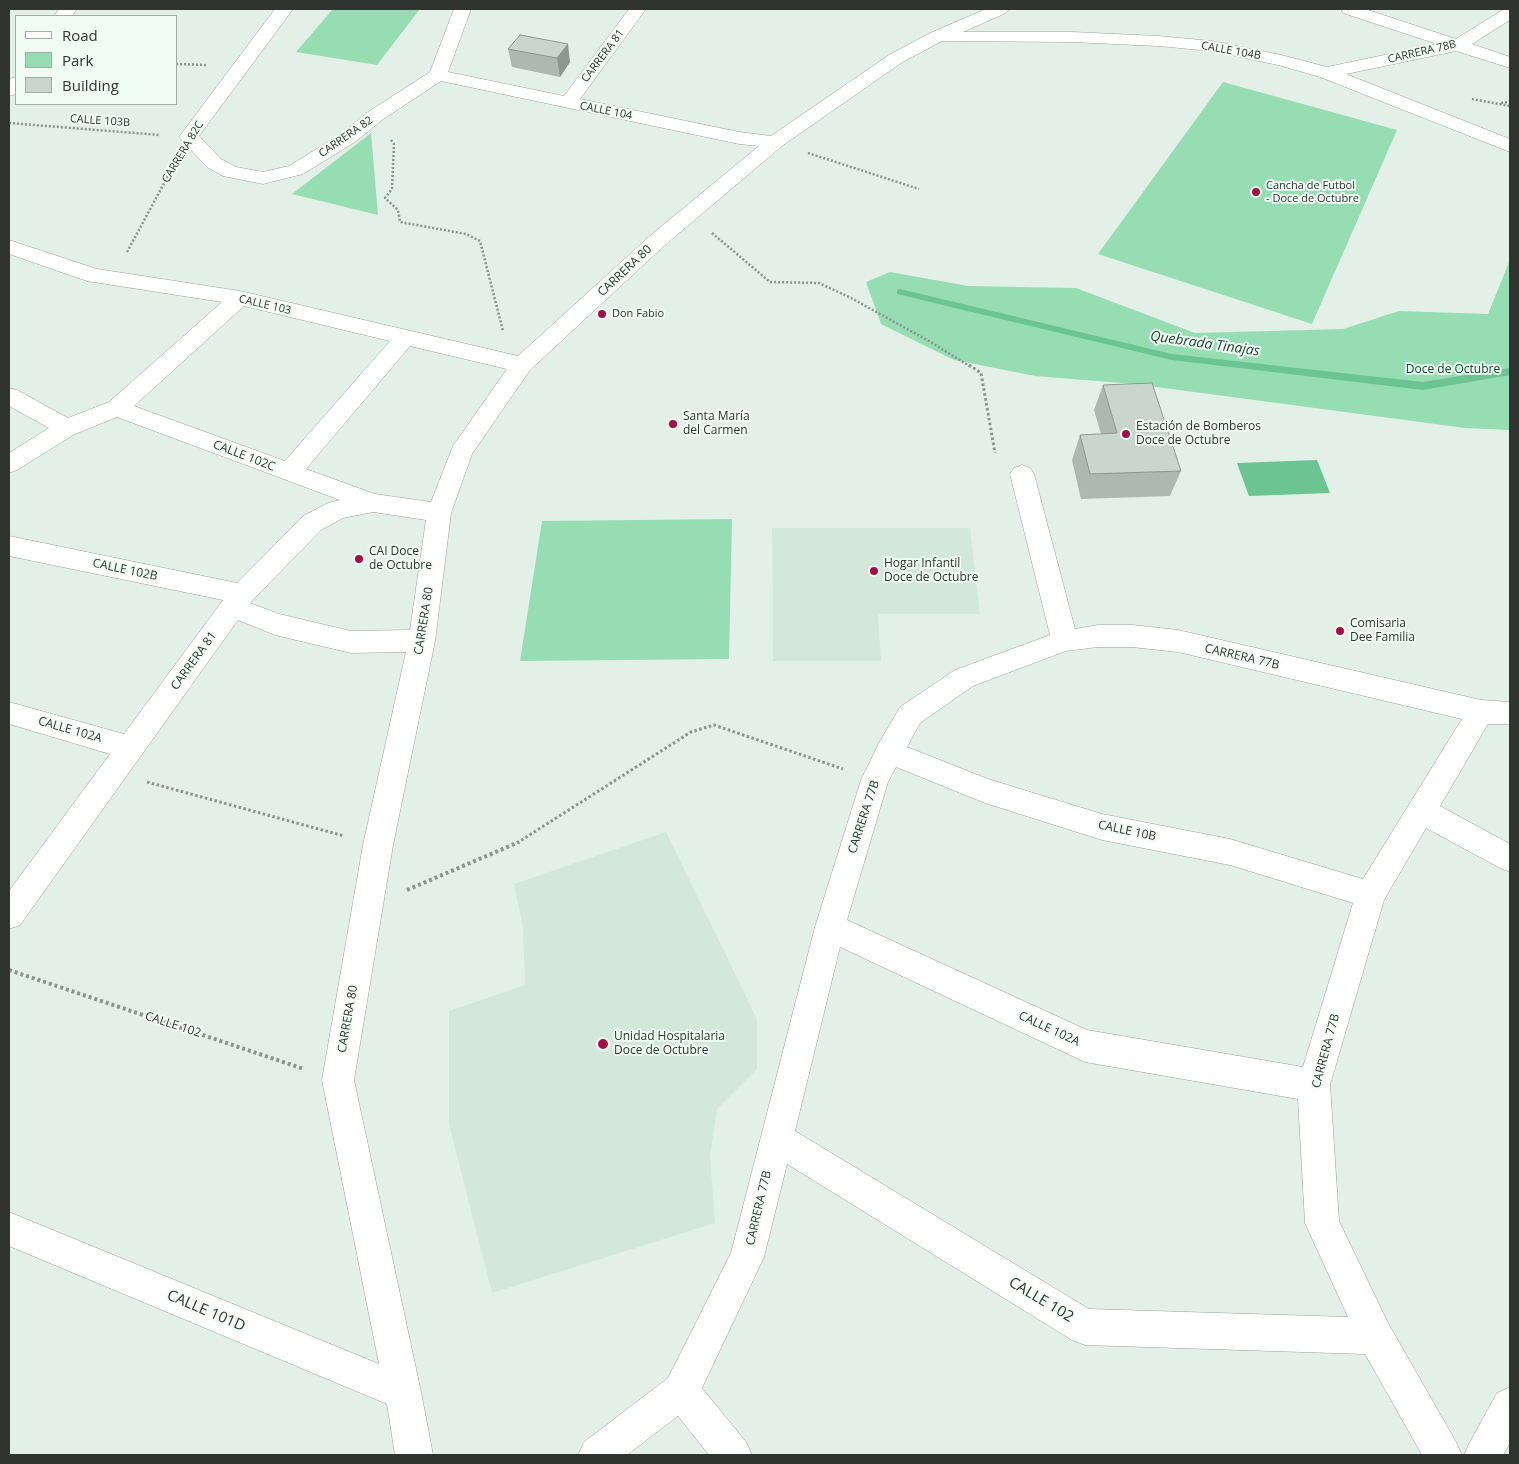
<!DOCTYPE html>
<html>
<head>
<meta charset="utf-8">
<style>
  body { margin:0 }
  #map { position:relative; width:1519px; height:1464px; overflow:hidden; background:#e3f0e7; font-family:"Open Sans",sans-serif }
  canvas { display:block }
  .frame { position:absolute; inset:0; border:10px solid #2f3430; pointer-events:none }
  .legend { position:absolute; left:15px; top:15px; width:162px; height:90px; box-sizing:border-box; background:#f0fdf5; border:1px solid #a3ada6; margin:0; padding:6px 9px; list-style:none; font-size:15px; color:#2f3430 }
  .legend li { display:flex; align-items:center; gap:10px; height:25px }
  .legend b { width:25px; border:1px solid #a3ada6 }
</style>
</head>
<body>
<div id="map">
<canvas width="1519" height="1464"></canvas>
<div class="frame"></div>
<ul class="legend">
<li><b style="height:6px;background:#fff"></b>Road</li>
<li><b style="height:14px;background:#97ddb3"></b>Park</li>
<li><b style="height:14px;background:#c9d6ce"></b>Building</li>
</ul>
</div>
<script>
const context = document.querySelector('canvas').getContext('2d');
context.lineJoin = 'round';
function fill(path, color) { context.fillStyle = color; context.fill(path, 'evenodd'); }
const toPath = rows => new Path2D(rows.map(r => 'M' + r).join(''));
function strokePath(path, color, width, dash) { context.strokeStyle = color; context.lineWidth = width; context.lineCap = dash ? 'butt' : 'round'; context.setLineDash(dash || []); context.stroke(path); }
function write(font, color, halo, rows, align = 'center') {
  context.font = font + ' "Open Sans",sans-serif'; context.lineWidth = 4; context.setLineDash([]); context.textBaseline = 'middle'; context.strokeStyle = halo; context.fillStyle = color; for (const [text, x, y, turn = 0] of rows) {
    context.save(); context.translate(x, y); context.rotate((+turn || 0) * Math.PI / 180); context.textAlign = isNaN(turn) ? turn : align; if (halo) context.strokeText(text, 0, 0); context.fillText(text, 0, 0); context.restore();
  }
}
fill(toPath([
  [772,528,970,528,980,614,878,614,881,661,773,661],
  [666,832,757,1019,757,1069,717,1109,710,1156,715,1223,492,1293,449,1124,449,1011,525,985,523,928,514,884]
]), '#d3e8da');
fill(toPath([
  [333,9,420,9,377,65,296,52],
  [1223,82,1397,130,1312,324,1098,254],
  [371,133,378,215,292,194],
  [1510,260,1510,430,1465,428,1134,384,1035,376,954,360,881,324,866,282,890,272,968,286,1076,288,1195,333,1343,329,1399,311,1488,314],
  [732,519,729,659,520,661,542,521]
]), '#97ddb3');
fill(toPath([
  [1317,460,1330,493,1249,496,1237,463]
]), '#6cc492');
fill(toPath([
  [900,289,1172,354,1423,382,1510,368,1510,375,1423,390,1172,360,897,294,897,290,900,289]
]), '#6cc492');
const minor = toPath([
  [59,9,77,9,72,16,54,16,59,9],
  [275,9,293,9,199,136,221,159,236,167,263,172,289,166,341,134,368,112,430,72,454,9,471,9,448,72,564,96,629,9,646,9,580,99,739,132,771,136,889,55,930,33,986,9,1009,9,1006,13,963,32,1072,32,1158,36,1212,41,1281,55,1327,67,1437,44,1343,13,1341,9,1365,9,1456,39,1504,9,1510,9,1510,20,1472,44,1510,57,1510,68,1456,51,1346,74,1510,139,1510,152,1320,77,1278,65,1212,51,1158,46,1072,42,942,41,901,63,782,146,665,245,530,370,472,454,451,513,435,641,393,845,354,1080,421,1392,433,1455,395,1455,387,1404,9,1246,9,1212,379,1364,322,1080,363,845,406,652,351,653,275,635,238,620,20,925,9,929,9,891,110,754,9,724,9,702,124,734,223,600,9,556,9,536,237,583,303,516,328,503,340,500,117,417,75,434,17,470,9,473,9,453,49,428,9,406,9,388,17,390,68,418,109,402,222,302,87,281,9,254,9,240,97,269,240,291,518,356,651,235,759,146,739,144,441,81,382,120,355,142,303,174,263,184,223,176,207,167,179,137,275,9],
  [244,306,390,341,285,461,134,406,244,306],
  [410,346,507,369,453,446,431,502,375,494,306,469,410,346],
  [373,512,426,520,410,630,351,631,279,614,250,603,321,530,343,518,373,512],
  [16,77,16,94,9,96,9,79,16,77],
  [1022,465,1030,468,1034,474,1075,629,1098,625,1132,625,1178,630,1481,700,1510,702,1510,724,1488,724,1440,806,1510,844,1510,872,1500,868,1426,828,1384,900,1330,1085,1339,1221,1388,1323,1456,1442,1462,1455,1422,1455,1365,1354,1085,1345,1072,1340,787,1164,764,1257,702,1388,746,1442,752,1455,709,1455,678,1416,627,1455,578,1455,584,1442,668,1378,731,1253,815,927,861,780,879,743,900,707,955,670,1050,635,1010,474,1014,468,1022,465],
  [1098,647,1132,647,1178,652,1462,719,1363,879,1230,839,1102,814,988,779,907,747,920,723,973,686,1066,651,1098,647],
  [896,767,985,803,1102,840,1230,865,1353,903,1303,1067,1087,1030,847,920,888,782,896,767],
  [840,947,1085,1062,1298,1099,1305,1223,1348,1317,1089,1309,795,1131,840,947],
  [1510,1387,1510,1443,1503,1455,1464,1455,1470,1442,1497,1393,1510,1387]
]);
strokePath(minor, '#96a29a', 1);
strokePath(toPath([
  [176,64,207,65],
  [1472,99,1510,106],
  [1501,103,1510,102],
  [9,123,160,135],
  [391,140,394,144,392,189,385,198,398,210,400,222,466,234,480,241,503,331],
  [808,153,919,189],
  [712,233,770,282,819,283,851,298,929,341,971,367],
  [127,252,175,163]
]), '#8a938d', 2.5, [2, 2]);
strokePath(toPath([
  [969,365,981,373,995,453],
  [147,782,344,836],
  [517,843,691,732,714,725,843,769]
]), '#8a938d', 3, [2.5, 2.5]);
strokePath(toPath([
  [407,890,519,842],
  [9,970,304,1069]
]), '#8a938d', 4, [3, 3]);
fill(minor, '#fff');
fill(toPath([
  [520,35,570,62,560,77,512,67,508,49],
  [1103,385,1181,471,1170,496,1081,499,1072,460,1080,435,1101,434,1094,410]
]), '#adb8b1');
fill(toPath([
  [568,44,570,62,560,77,557,58]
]), '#8d9690');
const building = toPath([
  [520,35,568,44,557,58,508,49,520,35],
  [1152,383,1181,471,1090,474,1080,435,1117,433,1103,385,1152,383]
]);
fill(building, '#c9d6ce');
strokePath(building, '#8d9690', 1);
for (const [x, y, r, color] of [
  [1256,192,5,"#a50f48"],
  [602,314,5,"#a50f48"],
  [673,424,5,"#a50f48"],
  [1126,434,5,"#a50f48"],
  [359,559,5,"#a50f48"],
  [874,571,5,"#a50f48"],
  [1340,631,5,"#a50f48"],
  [603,1044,6,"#a50f48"]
]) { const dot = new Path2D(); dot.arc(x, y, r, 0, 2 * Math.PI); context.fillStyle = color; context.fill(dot); strokePath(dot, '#f0fdf5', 2); }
write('11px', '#2f3430', '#f0fdf5', [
  ["CALLE 104B",1231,51,10],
  ["CARRERA 78B",1422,52,-13],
  ["CARRERA 81",603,56,-53],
  ["CALLE 104",606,111,11],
  ["CALLE 103B",100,121,4],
  ["CARRERA 82",346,137,-35],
  ["CARRERA 82C",183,152,-59],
  ["CALLE 103",265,305,13]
]);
write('11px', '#2f3430', '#f0fdf5', [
  ["Cancha de Futbol",1266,186],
  ["- Doce de Octubre",1266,199],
  ["Don Fabio",612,314]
], 'left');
write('12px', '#2f3430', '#f0fdf5', [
  ["CARRERA 80",625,271,-43],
  ["CALLE 102C",244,456,21],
  ["CALLE 102B",125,570,12],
  ["CARRERA 80",424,621,-81],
  ["CARRERA 77B",1242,657,13],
  ["CARRERA 81",194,661,-54],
  ["CALLE 102A",70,730,16],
  ["CARRERA 77B",864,817,-72],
  ["CALLE 10B",1127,831,12],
  ["CARRERA 80",348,1019,-80],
  ["CALLE 102",173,1025,18],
  ["CALLE 102A",1049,1029,25],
  ["CARRERA 77B",1326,1051,-75],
  ["CARRERA 77B",759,1208,-77]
]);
write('12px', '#004a2a', '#f0fdf5', [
  ["Doce de Octubre",1453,370]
]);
write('12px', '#2f3430', '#f0fdf5', [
  ["Santa María",683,417],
  ["del Carmen",683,431],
  ["Estación de Bomberos",1136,427],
  ["Doce de Octubre",1136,441],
  ["CAI Doce",369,552],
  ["de Octubre",369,566],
  ["Hogar Infantil",884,564],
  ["Doce de Octubre",884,578],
  ["Comisaria",1350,624],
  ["Dee Familia",1350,638],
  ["Unidad Hospitalaria",614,1037],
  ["Doce de Octubre",614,1051]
], 'left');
write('italic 14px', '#183d29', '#f0fdf5', [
  ["Quebrada Tinajas",1205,344,8]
]);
write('15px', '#2f3430', '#f0fdf5', [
  ["CALLE 102",1041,1300,31],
  ["CALLE 101D",206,1311,23]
]);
</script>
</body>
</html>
